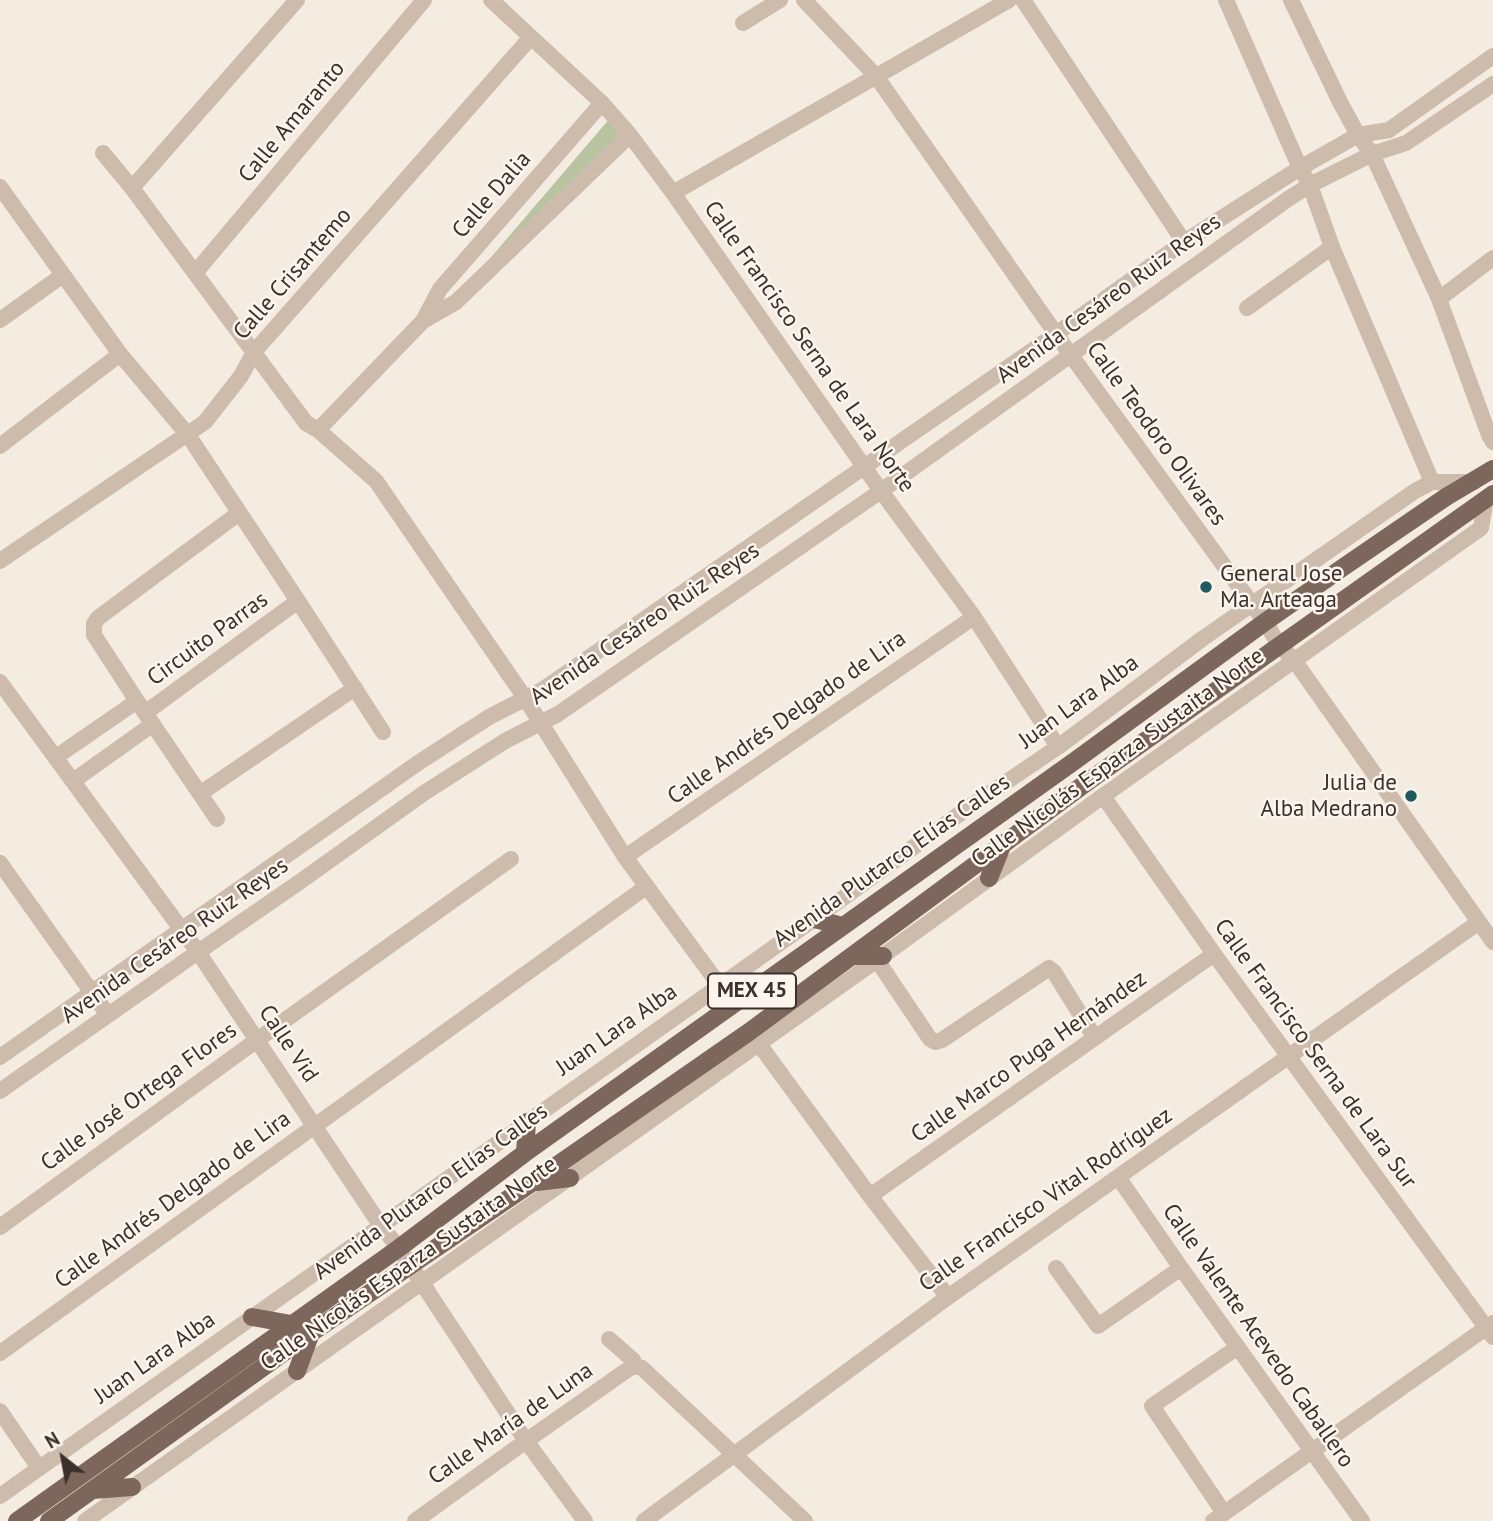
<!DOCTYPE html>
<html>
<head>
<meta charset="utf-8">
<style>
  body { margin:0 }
  #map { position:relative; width:1493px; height:1521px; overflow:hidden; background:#f4ebe1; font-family:"PT Sans",sans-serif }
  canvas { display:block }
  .north { position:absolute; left:28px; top:1423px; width:70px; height:70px; -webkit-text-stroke:5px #fbf5ee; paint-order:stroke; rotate:329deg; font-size:19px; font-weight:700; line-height:28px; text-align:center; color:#3b302b }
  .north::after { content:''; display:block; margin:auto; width:24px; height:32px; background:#3b302b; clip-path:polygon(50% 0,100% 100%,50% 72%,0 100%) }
</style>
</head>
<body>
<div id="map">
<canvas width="1493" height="1521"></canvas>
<div class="north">N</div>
</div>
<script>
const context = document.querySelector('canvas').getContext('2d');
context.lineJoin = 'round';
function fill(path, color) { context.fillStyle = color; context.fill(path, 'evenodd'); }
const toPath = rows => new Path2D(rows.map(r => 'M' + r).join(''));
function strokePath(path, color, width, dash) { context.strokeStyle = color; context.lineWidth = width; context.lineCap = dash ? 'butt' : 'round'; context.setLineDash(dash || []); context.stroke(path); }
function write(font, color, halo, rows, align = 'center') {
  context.font = font + ' "PT Sans",sans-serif'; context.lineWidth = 5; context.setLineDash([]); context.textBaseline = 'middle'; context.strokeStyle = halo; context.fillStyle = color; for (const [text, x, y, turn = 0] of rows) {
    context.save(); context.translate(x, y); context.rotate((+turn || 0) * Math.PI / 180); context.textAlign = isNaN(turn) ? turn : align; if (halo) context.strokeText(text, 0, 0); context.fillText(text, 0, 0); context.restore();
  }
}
fill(toPath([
  [611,117,626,134,463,290]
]), '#b8c4a0');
strokePath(toPath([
  [491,0,602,103,630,135,673,193,881,491,974,617,1058,747],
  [804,0,876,76,1070,354,1265,622,1280,646,1294,660,1493,942],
  [1023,0,1184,242],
  [1226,0,1300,168,1310,185,1332,247,1432,482],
  [1291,0,1340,102,1358,135,1372,154,1439,299,1489,435,1493,442],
  [743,23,780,0],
  [103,153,132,188,306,423,318,430,376,481,525,698,625,857,720,986],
  [0,187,120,354,188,435,298,601,383,732],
  [132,188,297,0],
  [673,193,1009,0],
  [195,273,424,0],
  [1439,299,1493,258],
  [1247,308,1332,247],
  [0,320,63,275],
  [423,321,456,302,630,135],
  [318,430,423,321,440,289,602,103],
  [0,446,120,354],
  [0,561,205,422,241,376,254,352,531,37],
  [0,682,198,952,381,1226,399,1248,526,1441,585,1521],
  [145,713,298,601],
  [56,757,137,701],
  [73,781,153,724],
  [201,793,355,688],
  [1103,796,1214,954,1493,1337],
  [217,819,137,701,94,635,94,624,98,618,239,513],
  [625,857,974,617],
  [0,863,108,1015],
  [877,960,930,1039,935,1042,942,1040,1049,968,1054,972,1095,1038],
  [759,1044,870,1196,948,1297],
  [0,1057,418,763,489,717,542,690,1056,334,1184,242,1300,168,1358,135,1389,130,1493,56],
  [0,1091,198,952,301,881,424,793,505,741,558,714,881,491,1288,199,1310,185,1372,154,1406,143,1493,84],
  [1118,1177,1181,1268,1362,1521],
  [870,1196,1214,954],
  [0,1227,257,1040,511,859],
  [1056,1268,1098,1326,1181,1268],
  [609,1339,633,1360,635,1366],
  [0,1353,646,887],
  [635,1366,642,1368,805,1521],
  [0,1411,39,1468],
  [0,1496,814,919,965,810,1058,747,1202,639,1415,491,1432,482,1474,482],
  [1224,1513,1152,1406,1238,1347],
  [85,1521,877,960,1103,796,1481,528,1486,498],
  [415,1521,526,1441,630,1368,635,1366],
  [644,1521,948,1297,1479,922],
  [1213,1521,1493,1323]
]), '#cdbbac', 16);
strokePath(toPath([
  [989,878,1002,846],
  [814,919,843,926],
  [853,956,883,956],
  [525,1153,527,1122],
  [537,1182,570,1178],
  [252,1317,291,1324],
  [297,1371,311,1333],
  [93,1490,132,1487],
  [17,1521,399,1248,525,1153,1076,760,1265,622,1345,566,1446,497,1493,469],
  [49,1521,311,1333,533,1182,749,1032,1090,780,1493,494]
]), '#7d675c', 18);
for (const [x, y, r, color] of [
  [1206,587,7,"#1f5a5e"],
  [1411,796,7,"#1f5a5e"]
]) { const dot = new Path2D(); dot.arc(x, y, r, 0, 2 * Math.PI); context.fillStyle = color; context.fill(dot); strokePath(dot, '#fbf5ee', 2.5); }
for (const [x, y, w] of [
  [752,991,88]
]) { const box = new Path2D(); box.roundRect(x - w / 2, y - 17.5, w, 35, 5); context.fillStyle = '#fbf5ee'; context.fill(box); strokePath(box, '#3b302b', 2); }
write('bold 21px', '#3b302b', null, [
  ["MEX 45",752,991]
]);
write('23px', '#3b302b', '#fbf5ee', [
  ["Calle Amaranto",292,122,-50],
  ["Calle Dalia",492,195,-49],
  ["Calle Crisantemo",293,274,-49],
  ["Avenida Cesáreo Ruiz Reyes",1109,299,-36],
  ["Calle Francisco Serna de Lara Norte",809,347,55],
  ["Calle Teodoro Olivares",1156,434,54],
  ["Avenida Cesáreo Ruiz Reyes",645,624,-34],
  ["Circuito Parras",208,639,-36],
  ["Juan Lara Alba",1079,702,-36],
  ["Calle Andrés Delgado de Lira",787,718,-35],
  ["Calle Nicolás Esparza Sustaita Norte",1118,758,-36],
  ["Avenida Plutarco Elías Calles",892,861,-35],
  ["Avenida Cesáreo Ruiz Reyes",175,941,-35],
  ["Juan Lara Alba",617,1030,-35],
  ["Calle Vid",288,1044,56],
  ["Calle Francisco Serna de Lara Sur",1315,1054,54],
  ["Calle Marco Puga Hernández",1029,1057,-35],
  ["Calle José Ortega Flores",139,1097,-36],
  ["Avenida Plutarco Elías Calles",431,1192,-36],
  ["Calle Andrés Delgado de Lira",173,1200,-36],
  ["Calle Francisco Vital Rodríguez",1046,1200,-35],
  ["Calle Nicolás Esparza Sustaita Norte",409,1264,-35],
  ["Calle Valente Acevedo Caballero",1258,1336,55],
  ["Juan Lara Alba",155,1358,-35],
  ["Calle María de Luna",511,1424,-35]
]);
write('23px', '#3b302b', '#fbf5ee', [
  ["General Jose",1220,574],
  ["Ma. Arteaga",1220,600],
  ["Julia de",1397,783,"right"],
  ["Alba Medrano",1397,809,"right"]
], 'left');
</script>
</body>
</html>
